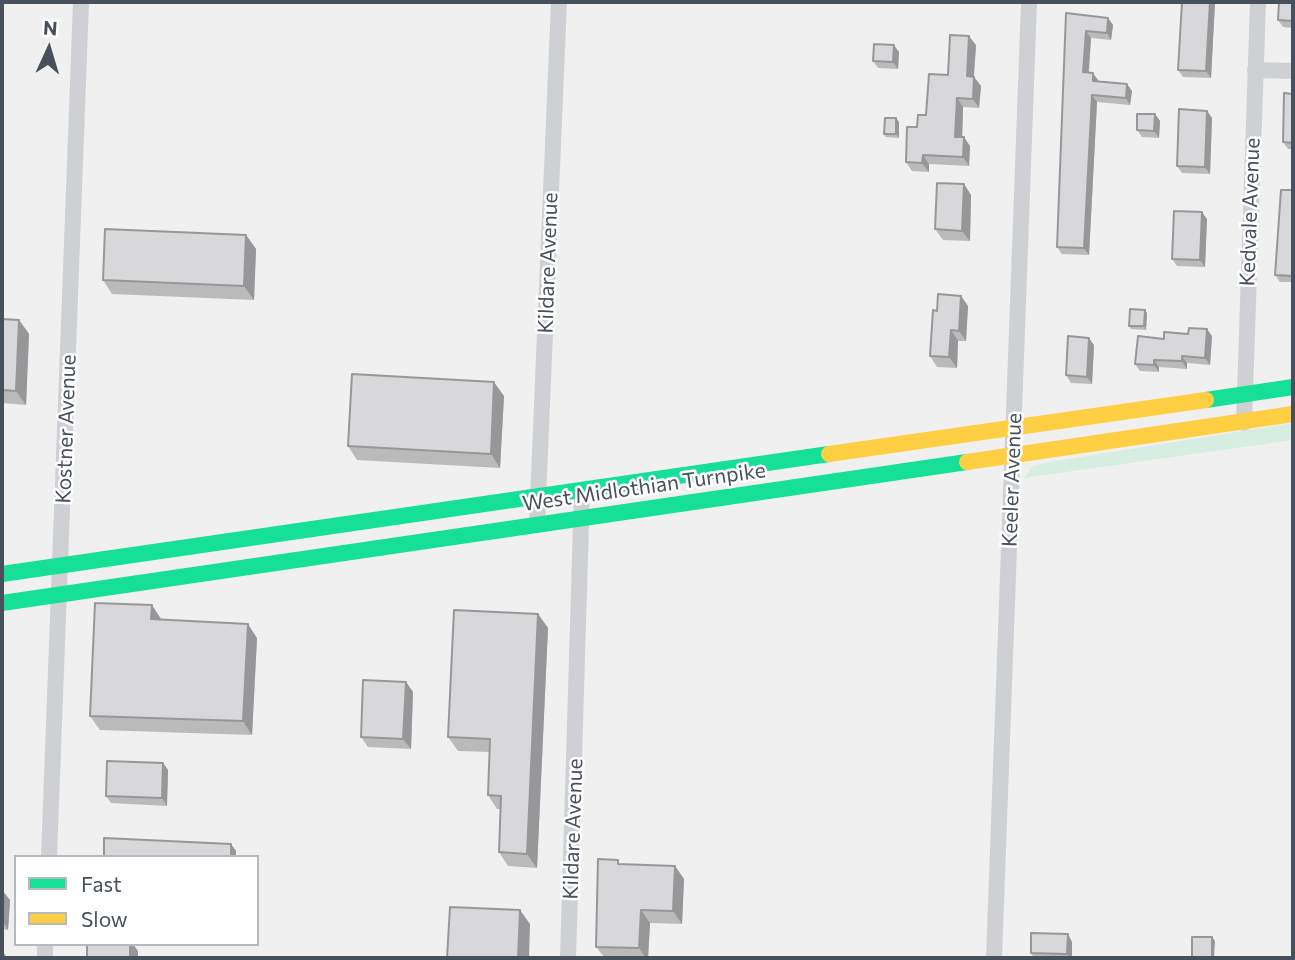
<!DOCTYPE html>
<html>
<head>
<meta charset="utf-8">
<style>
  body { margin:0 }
  #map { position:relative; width:1295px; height:960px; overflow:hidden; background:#f1f0f0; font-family:Commissioner,sans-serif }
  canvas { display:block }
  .frame { position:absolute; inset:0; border:4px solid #48505c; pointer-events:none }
  .legend { position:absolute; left:14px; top:855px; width:245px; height:91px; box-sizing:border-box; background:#fff; border:2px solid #b6b9be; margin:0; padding:9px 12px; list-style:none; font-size:21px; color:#48505c }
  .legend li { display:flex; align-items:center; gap:14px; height:35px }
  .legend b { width:35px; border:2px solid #b6b9be }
  .north { position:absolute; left:14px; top:14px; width:70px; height:70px; -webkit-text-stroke:5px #fff; paint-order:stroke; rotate:4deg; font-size:19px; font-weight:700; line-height:28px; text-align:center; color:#48505c }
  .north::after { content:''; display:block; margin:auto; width:24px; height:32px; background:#48505c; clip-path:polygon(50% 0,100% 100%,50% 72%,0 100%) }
</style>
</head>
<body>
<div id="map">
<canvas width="1295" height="960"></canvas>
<div class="frame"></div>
<ul class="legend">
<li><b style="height:9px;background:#16e098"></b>Fast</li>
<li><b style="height:9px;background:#ffcf43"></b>Slow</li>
</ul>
<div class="north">N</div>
</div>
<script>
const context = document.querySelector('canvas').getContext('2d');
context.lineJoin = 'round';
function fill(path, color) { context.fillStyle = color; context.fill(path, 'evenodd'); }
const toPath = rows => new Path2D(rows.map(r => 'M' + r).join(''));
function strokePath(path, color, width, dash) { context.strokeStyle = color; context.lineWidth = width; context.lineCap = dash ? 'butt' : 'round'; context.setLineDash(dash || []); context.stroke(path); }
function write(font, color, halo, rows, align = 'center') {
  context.font = font + ' Commissioner,sans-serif'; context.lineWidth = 5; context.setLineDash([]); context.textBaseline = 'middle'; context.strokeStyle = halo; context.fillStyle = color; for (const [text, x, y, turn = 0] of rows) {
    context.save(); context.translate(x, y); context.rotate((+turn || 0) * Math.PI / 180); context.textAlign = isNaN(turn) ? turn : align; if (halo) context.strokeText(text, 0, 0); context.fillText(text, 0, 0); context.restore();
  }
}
fill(toPath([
  [1293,423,1293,440,1024,478,1033,466,1049,462]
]), '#d6eee2');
strokePath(toPath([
  [1255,70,1293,71],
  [1244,423,1258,2],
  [537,523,559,2],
  [49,857,81,2],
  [45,958,45,944],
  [568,958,582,490],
  [994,958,1029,2]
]), '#ced0d3', 16);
strokePath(toPath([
  [1206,400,1293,387],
  [2,574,829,454],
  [2,603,967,462]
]), '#16e098', 16);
strokePath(toPath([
  [829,454,1206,400],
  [967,462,1293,414]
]), '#ffcf43', 16);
fill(toPath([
  [1182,2,1215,2,1211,78,1183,77,1178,70],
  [1293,2,1293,28,1283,27,1278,20],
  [1066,13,1108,18,1113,25,1111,40,1091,38,1089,73,1098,80,1098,81,1127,84,1132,91,1130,105,1097,102,1089,255,1062,254,1057,247],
  [976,45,974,77,981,86,979,108,963,107,962,137,970,146,969,166,929,164,929,172,912,171,906,162,917,127,926,115,948,75],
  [899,52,898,69,878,68,873,61],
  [1293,94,1293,149,1288,149,1283,142],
  [1207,111,1212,118,1210,174,1182,173,1177,166],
  [1155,114,1160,121,1159,138,1142,137,1137,130],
  [896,118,899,122,899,138,886,137,884,134],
  [964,184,971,195,970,241,943,240,935,229],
  [1293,190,1293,282,1280,282,1275,275],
  [1207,219,1205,267,1177,266,1172,259],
  [246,235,256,249,254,300,112,294,103,280],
  [961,296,968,306,966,341,958,341,957,368,937,367,930,356,937,311],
  [1147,313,1146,330,1131,329,1129,326],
  [2,319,19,320,29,334,26,405,2,403],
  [1212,336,1210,365,1187,363,1187,369,1159,367,1159,372,1140,371,1135,364,1164,339],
  [1094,345,1092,384,1071,383,1066,375],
  [504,396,500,468,357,460,348,446],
  [538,614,548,628,537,868,508,866,499,852,500,809,497,809,488,795,490,752,458,751,448,737],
  [161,619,257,638,252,735,100,730,90,716],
  [406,682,413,692,411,749,368,747,361,737],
  [163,763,168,770,167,806,111,803,106,796],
  [621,864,675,866,684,879,682,924,650,923,648,958,605,958,596,947],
  [2,890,10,900,8,930,2,929],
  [1072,942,1072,958,1034,958,1031,953]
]), '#bababb');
fill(toPath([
  [1210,2,1215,2,1211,78,1206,71],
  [1108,18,1113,25,1111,40,1107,33],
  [1086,31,1091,38,1088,79,1083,72],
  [969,36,976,45,973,86,967,76],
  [894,45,899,52,898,69,893,62],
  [1093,73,1098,80,1098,88,1093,81],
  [974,77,981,86,979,108,973,99],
  [1127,84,1132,91,1130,105,1126,98],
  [1092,95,1097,102,1089,255,1084,248],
  [957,98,963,107,962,146,955,137],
  [1207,111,1212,118,1210,174,1205,167],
  [1155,114,1160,121,1159,138,1154,131],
  [896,118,899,122,899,138,896,134],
  [964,137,970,146,969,166,963,157],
  [923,155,929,164,929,172,922,163],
  [964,184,971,195,970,241,962,231],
  [1202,212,1207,219,1205,267,1200,260],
  [246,235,256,249,254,300,244,286],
  [961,296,968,306,966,341,959,331],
  [1145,310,1147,313,1146,330,1144,326],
  [19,320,29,334,26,405,16,391],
  [1207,329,1212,336,1210,365,1205,358],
  [951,330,958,341,957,368,949,357],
  [1089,338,1094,345,1092,384,1087,377],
  [1182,356,1187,363,1187,369,1182,361],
  [1154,360,1159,367,1159,372,1154,365],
  [494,382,504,396,500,468,491,454],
  [152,605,161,619,151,619],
  [538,614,548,628,537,868,527,854],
  [248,624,257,638,252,735,243,721],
  [406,682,413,692,411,749,403,739],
  [163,763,168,770,167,806,162,798],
  [231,844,236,851,236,857,231,857],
  [675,866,684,879,682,924,673,911],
  [2,890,10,900,8,930,2,920],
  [520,910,530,924,529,958,518,958],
  [641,910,650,923,648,958,646,958,639,948],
  [1068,934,1072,942,1072,958,1070,958,1067,954],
  [1212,937,1215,941,1214,958,1212,957],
  [130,944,133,944,138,951,138,958,130,958],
  [2,950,7,958,2,958]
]), '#979799');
const building = toPath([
  [1182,2,1210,2,1206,71,1178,70,1182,2],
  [1279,2,1293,2,1293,21,1278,20,1279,2],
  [1066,13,1108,18,1107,33,1086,31,1083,72,1093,73,1093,81,1127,84,1126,98,1092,95,1084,248,1057,247,1066,13],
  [950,35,969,36,967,76,974,77,973,99,957,98,955,137,964,137,963,157,923,155,922,163,906,162,907,127,917,127,918,115,926,115,929,74,948,75,950,35],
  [874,44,894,45,893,62,873,61,874,44],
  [1284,93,1293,94,1293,143,1283,142,1284,93],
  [1179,109,1207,111,1205,167,1177,166,1179,109],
  [1137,114,1155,114,1154,131,1137,130,1137,114],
  [885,118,896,118,896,134,884,134,885,118],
  [937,183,964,184,962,231,935,229,937,183],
  [1281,190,1293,190,1293,276,1275,275,1281,190],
  [1174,211,1202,212,1200,260,1172,259,1174,211],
  [105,229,246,235,244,286,103,280,105,229],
  [938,294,961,296,959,331,951,330,949,357,930,356,933,310,937,311,938,294],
  [1130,309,1145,310,1144,326,1129,326,1130,309],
  [2,319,19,320,16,391,2,390,2,319],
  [1189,328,1207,329,1205,358,1182,356,1182,361,1154,360,1154,365,1135,364,1138,336,1164,339,1164,332,1188,334,1189,328],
  [1068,336,1089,338,1087,377,1066,375,1068,336],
  [352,374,494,382,491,454,348,446,352,374],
  [95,603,152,605,151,619,248,624,243,721,90,716,95,603],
  [454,610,538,614,527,854,499,852,501,796,488,795,490,739,448,737,454,610],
  [363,680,406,682,403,739,361,737,363,680],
  [107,761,163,763,162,798,106,796,107,761],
  [104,838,231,844,231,857,104,857,104,838],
  [598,859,618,860,618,864,675,866,673,911,641,910,639,948,596,947,598,859],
  [450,907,520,910,518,958,447,958,450,907],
  [1031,933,1068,934,1067,954,1031,953,1031,933],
  [1192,937,1212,937,1212,957,1192,957,1192,937],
  [87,944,130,944,130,958,87,958,87,944]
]);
fill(building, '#d8d8da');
strokePath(building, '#979799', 2);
write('21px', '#48505c', '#fff', [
  ["Kedvale Avenue",1250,212,-88],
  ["Kildare Avenue",548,263,-88],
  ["Kostner Avenue",66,429,-88],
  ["Keeler Avenue",1012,480,-88],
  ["West Midlothian Turnpike",644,487,-8],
  ["Kildare Avenue",573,829,-88]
]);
</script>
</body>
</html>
